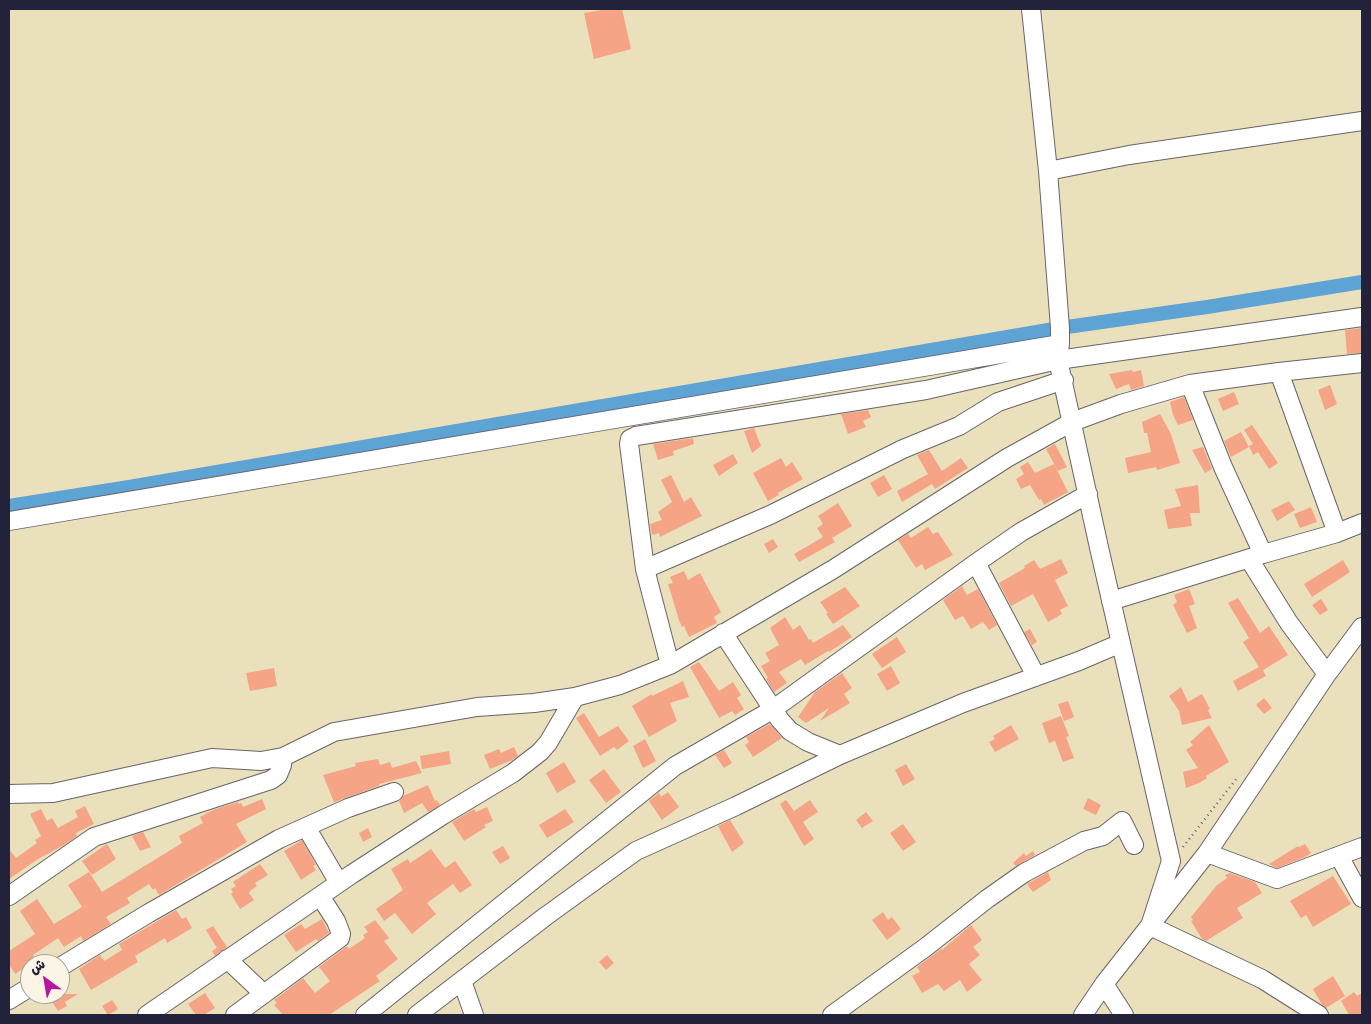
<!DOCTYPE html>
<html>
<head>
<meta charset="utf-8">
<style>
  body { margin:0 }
  #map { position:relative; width:1371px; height:1024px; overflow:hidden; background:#ebe0bc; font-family:"Comic Neue","Playpen Sans Arabic",sans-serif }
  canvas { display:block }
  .frame { position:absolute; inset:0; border:10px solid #22223b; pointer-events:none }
  .north { position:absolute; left:20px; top:954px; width:50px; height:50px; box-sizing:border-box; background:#fcf5e5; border:1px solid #a5a1a1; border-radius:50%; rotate:328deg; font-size:14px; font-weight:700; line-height:20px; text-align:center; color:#22223b }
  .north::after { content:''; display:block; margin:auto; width:18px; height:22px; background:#b5179e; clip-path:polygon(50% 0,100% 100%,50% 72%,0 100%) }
</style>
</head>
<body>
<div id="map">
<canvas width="1371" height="1024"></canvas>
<div class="frame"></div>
<div class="north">ش</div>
</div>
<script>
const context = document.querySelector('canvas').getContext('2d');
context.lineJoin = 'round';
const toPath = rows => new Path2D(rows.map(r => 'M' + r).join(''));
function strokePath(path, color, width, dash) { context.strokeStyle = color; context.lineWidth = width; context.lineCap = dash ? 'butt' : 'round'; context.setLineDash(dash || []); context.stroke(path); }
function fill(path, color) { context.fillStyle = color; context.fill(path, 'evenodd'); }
strokePath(toPath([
  [9,506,129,487,1060,328,1207,307,1362,282]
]), '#5da3d3', 14);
fill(toPath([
  [608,9,622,9,631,49,594,59,584,13],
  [1362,328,1362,353,1347,354,1345,330],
  [1132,370,1133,372,1141,370,1144,386,1131,390,1129,384,1116,389,1109,374],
  [1330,385,1337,404,1325,410,1318,390],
  [1234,392,1239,404,1223,411,1218,399],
  [1184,397,1193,420,1178,425,1173,415,1170,402],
  [868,410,871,417,863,421,866,427,848,434,841,414],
  [1160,414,1171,434,1180,463,1157,470,1156,467,1128,473,1125,458,1151,452,1147,433,1144,433,1142,422],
  [1252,425,1278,463,1269,469,1258,452,1253,455,1249,446,1253,444,1244,430],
  [754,428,761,446,752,453,744,431],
  [1241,432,1249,447,1231,457,1224,441],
  [693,438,694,444,673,451,674,455,658,460,653,444],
  [1055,444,1067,467,1058,471,1046,449],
  [1203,447,1212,469,1205,473,1192,450],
  [929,450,942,471,961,458,968,468,935,489,932,484,902,502,897,491,928,474,917,455],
  [733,454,738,463,719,476,713,465],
  [781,458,786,467,792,462,803,479,778,493,779,495,768,501,753,473],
  [1028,462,1035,473,1054,464,1068,492,1044,505,1041,499,1039,500,1030,485,1021,489,1016,479,1024,474,1020,467],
  [671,475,684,502,691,497,702,516,660,537,659,533,652,535,650,524,662,520,658,512,672,502,661,480],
  [884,475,892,489,878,497,870,483],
  [1198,485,1200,513,1190,513,1192,526,1168,529,1164,510,1181,506,1175,489],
  [1289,501,1295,510,1277,521,1271,510],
  [838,503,852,526,832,538,835,542,799,562,794,554,823,537,817,528,823,524,818,516],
  [1311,507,1317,522,1300,528,1294,514],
  [928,527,933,534,938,532,953,555,925,570,922,564,916,568,898,540,908,534,911,538],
  [773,539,778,547,769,553,764,544],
  [1061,559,1068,573,1055,580,1068,606,1060,610,1062,614,1048,622,1033,594,1011,606,999,583,1025,568,1024,566,1034,560,1040,569],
  [1343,560,1350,572,1312,597,1304,584],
  [684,571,688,580,700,573,721,612,714,617,717,623,689,637,684,626,682,627,679,620,668,584,673,583,670,577],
  [962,586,967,595,978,589,997,625,989,630,983,622,971,629,963,616,955,620,943,600],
  [845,587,860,606,833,624,826,614,828,613,820,602],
  [1189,589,1195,604,1189,606,1197,628,1187,633,1173,605,1177,602,1174,595],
  [1238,598,1260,633,1269,626,1288,655,1263,670,1266,676,1238,691,1233,681,1259,667,1243,642,1249,638,1228,603],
  [1321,599,1328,610,1320,615,1312,605],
  [785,617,793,630,800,625,809,640,811,639,813,643,843,625,852,637,829,652,828,651,805,665,801,659,779,672,787,683,774,692,766,679,768,678,761,666,770,661,765,653,779,645,770,628],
  [1030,629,1037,642,1032,645,1024,632],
  [897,637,906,652,882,668,872,654],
  [699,662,719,691,733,682,741,695,737,698,744,709,735,715,732,711,719,718,690,667],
  [891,666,900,683,887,691,877,674],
  [274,668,277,686,250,691,246,673],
  [842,673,852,688,844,694,850,703,820,721,829,708,806,723,798,717,815,692],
  [683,681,689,697,670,703,677,721,649,737,632,706,652,694,652,696],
  [1181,687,1188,702,1202,694,1210,709,1208,710,1212,718,1182,725,1179,711,1169,696],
  [1264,698,1272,708,1264,714,1256,705],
  [1068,701,1074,717,1064,721,1058,704],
  [584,713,599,737,618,726,629,741,617,750,614,747,600,756,576,718],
  [1061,716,1069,736,1066,737,1074,758,1063,762,1055,741,1049,743,1042,723],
  [770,724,782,738,753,757,745,745,749,742,746,737],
  [1011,725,1019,739,995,752,989,742,995,739,993,736],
  [1209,725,1229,762,1206,776,1207,778,1199,783,1186,788,1183,772,1198,768,1186,750,1193,745,1190,742],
  [645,739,656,761,643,768,633,746],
  [514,747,518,756,512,760,490,769,484,755,499,749,501,753],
  [724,750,732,763,724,768,715,755],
  [449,751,451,764,422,769,420,756],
  [378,759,380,765,390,762,392,768,416,761,422,773,379,784,379,786,334,802,323,775,356,766,355,763],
  [564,762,576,782,557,793,546,773],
  [906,764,915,779,903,786,895,770],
  [604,769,621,792,606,803,589,780],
  [428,785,435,801,437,800,440,805,428,812,422,803,404,813,399,801,403,796],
  [668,792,679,807,662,820,649,801,659,793,661,797],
  [1088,798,1101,805,1096,815,1083,809],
  [262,799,266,809,236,824,247,842,159,895,155,888,153,890,149,884,127,898,130,903,106,917,111,924,83,941,81,936,64,947,58,938,33,955,36,960,15,974,9,964,9,951,35,934,20,911,37,899,54,924,82,907,68,885,89,872,102,892,182,843,179,836,203,823,200,817,213,810,238,802,238,804,241,803,243,807],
  [786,800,794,811,810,800,818,812,803,822,814,839,804,846,780,804],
  [85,806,94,824,76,833,77,836,64,845,38,859,9,879,9,849,16,858,37,843,35,840,41,836,30,814,41,809,47,821,52,818,58,828,78,817,75,811],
  [487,807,493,821,484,825,486,827,464,841,452,822,474,809,476,812],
  [565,809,574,822,547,838,539,825],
  [866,812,873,821,862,828,856,820],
  [730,820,744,843,732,852,718,826],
  [903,824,916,842,903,851,890,833],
  [368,828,372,837,363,842,359,833],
  [143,832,151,847,140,851,132,836],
  [302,840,316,865,313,866,316,870,301,880,284,851],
  [107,844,116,859,92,875,82,861],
  [1305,844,1311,853,1305,857,1277,868,1269,864,1298,846,1299,847],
  [503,846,510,858,500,864,492,852],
  [431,849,445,868,455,861,472,885,460,893,453,884,427,903,436,914,412,934,395,913,384,921,376,909,403,890,391,869,408,859,410,863],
  [1033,851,1035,855,1016,866,1013,863,1024,853,1026,856],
  [260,864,268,875,255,883,257,886,250,891,249,893,254,900,240,909,231,894,233,892,231,889,236,886,233,882],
  [1048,872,1051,880,1033,892,1027,884],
  [1230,873,1255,882,1262,893,1237,908,1243,918,1206,941,1202,939,1191,921,1193,920,1191,917,1217,885,1227,878,1225,875],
  [1333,876,1351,904,1313,927,1306,915,1301,918,1290,901],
  [176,910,182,919,186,917,192,928,167,943,165,938,135,956,138,962,91,990,79,969,100,955,104,961,122,950,119,944],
  [883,912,888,920,892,917,901,929,887,940,872,920],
  [322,919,329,933,318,941,316,939,296,952,284,935,301,924,305,929],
  [375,920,389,938,384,941,398,959,376,976,380,981,329,1015,283,1015,274,1005,277,1003,274,1000,303,978,315,993,330,981,319,967,347,946,349,949,365,938,363,935,368,932,364,927],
  [971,925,982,940,973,947,980,955,969,964,982,980,967,992,960,980,944,991,938,984,922,993,912,976,920,972,917,967,941,949,942,950],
  [213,926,227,947,215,956,212,951,217,948,206,930],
  [607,955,614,963,606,970,599,962],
  [1333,976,1345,996,1326,1008,1322,1005,1313,989],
  [1354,992,1357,996,1362,993,1362,1015,1349,1015,1341,1001],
  [205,993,215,1008,204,1015,196,1015,188,1004],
  [47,994,78,994,65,1002,67,1006,58,1011],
  [112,1000,118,1009,108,1015,102,1006]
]), '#f5a486');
const minor = toPath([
  [1031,9,1048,171,1060,328,1060,344,1058,360,1100,552,1171,861,1150,926,1262,979,1319,1015],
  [1048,171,1129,155,1362,121],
  [1279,372,1337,533],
  [1190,384,1223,467,1263,554],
  [9,521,1060,344],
  [1249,559,1289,623,1327,674],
  [976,563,1036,676],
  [645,569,770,515,903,449,959,426,998,402,1064,380],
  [1111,601,1263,554,1337,533,1362,523],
  [723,633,780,720,790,731,808,742,840,755],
  [670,665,645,569,629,444,630,439,636,436,926,390,1058,360,1362,317],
  [9,794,53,793,212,758,261,761,283,757,334,732,477,707,534,703,575,697,620,685,670,665,832,570,1007,458,1072,422,1121,404,1190,384,1279,372,1362,363],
  [306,827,339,883],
  [1207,853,1277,879,1362,847],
  [1339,856,1362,898],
  [9,896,94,837,271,780,278,775,282,765,283,757],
  [227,959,264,994],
  [60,967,149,913,279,839,348,808,394,792],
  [462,981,474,1015],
  [1104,984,1124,1015],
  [9,1000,30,987],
  [147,1015,352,874,443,815,513,773,540,752,548,743,575,697],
  [235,1015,340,938,341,934,336,921,320,896],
  [365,1015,675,766,772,710,976,563,1021,532,1088,494],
  [417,1015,546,916,636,851,736,806,840,755,963,703,1079,661,1121,643],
  [832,1015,926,947,987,899,1024,873,1084,841,1103,836,1122,821,1134,845],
  [1083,1015,1104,984,1207,853,1327,674,1362,627]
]);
strokePath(minor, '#686468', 20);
strokePath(toPath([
  [1183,847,1237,778]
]), '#686468', 2.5, [1, 4]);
strokePath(minor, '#fff', 18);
</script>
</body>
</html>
